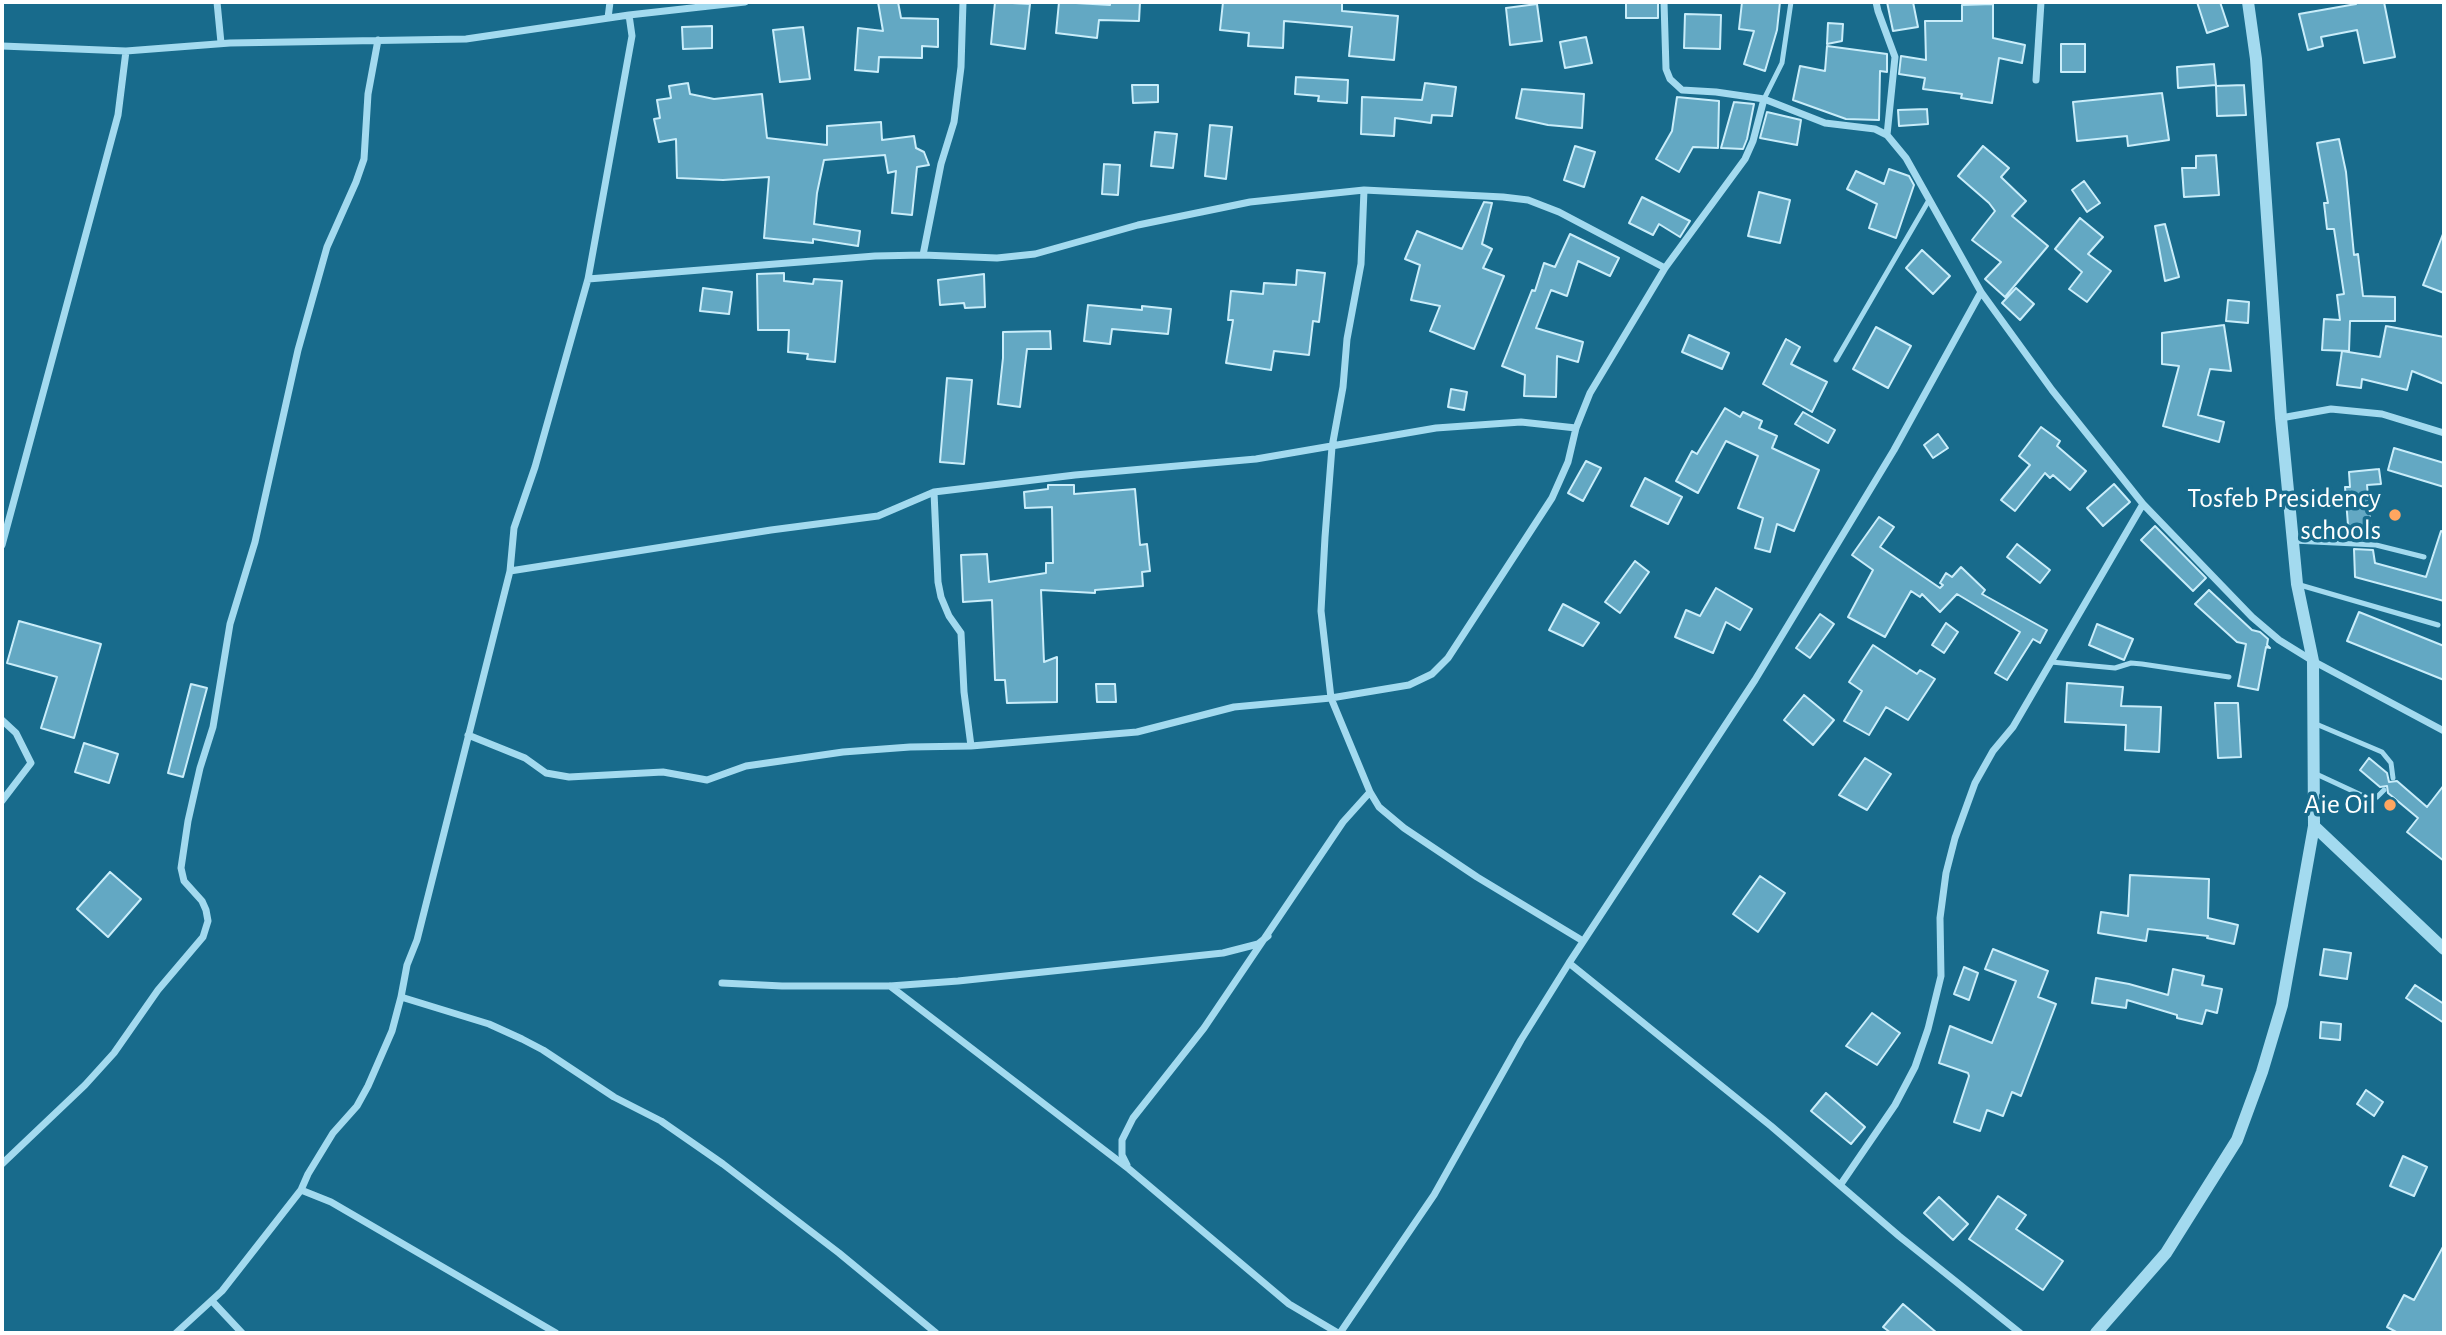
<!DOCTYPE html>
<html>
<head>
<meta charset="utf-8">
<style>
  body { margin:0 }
  #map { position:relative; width:2446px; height:1335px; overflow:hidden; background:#186b8c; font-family:"Alegreya Sans",sans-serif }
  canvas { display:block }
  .frame { position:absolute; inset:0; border:4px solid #fff; pointer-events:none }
</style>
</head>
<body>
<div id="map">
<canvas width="2446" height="1335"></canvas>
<div class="frame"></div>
</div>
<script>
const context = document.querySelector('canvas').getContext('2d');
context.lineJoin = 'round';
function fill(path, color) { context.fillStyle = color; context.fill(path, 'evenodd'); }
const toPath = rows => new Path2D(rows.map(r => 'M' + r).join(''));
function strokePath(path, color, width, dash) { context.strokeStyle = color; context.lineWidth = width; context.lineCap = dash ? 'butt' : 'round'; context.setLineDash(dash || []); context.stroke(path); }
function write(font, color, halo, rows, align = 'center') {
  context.font = font + ' "Alegreya Sans",sans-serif'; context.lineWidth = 7; context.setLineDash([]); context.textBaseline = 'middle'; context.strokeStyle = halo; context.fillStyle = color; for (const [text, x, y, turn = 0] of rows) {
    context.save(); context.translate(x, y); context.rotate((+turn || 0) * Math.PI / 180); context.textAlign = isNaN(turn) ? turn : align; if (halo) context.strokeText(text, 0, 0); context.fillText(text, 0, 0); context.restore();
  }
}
const building = toPath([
  [878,2,898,2,901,18,938,19,938,47,922,46,922,58,879,57,878,72,855,70,858,28,883,31,878,2],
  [995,2,1030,4,1025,49,991,44,995,2],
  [1059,2,1110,5,1110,2,1140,2,1139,21,1099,20,1097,38,1056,33,1059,2],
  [1223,2,1342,2,1342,11,1398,16,1394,60,1349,56,1352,27,1284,21,1283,48,1248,46,1249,33,1220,30,1223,2],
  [1626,2,1658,2,1658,18,1626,18,1626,2],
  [1742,2,1780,2,1777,30,1765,71,1744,64,1754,31,1739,29,1742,2],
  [1887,2,1913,2,1918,27,1893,31,1887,2],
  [2197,2,2220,2,2228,26,2207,33,2197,2],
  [2356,2,2384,2,2395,57,2364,63,2357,30,2321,37,2323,46,2308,50,2299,14,2356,4,2356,2],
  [1537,4,1542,41,1510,45,1506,8,1537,4],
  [1993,4,1993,38,2025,45,2022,63,1999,58,1992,103,1961,98,1962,94,1923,89,1925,78,1899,74,1901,56,1926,60,1925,21,1962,21,1962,5,1993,4],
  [1685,14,1721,15,1720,49,1684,48,1685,14],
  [1828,23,1843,24,1842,41,1827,44,1828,23],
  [712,26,712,48,683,49,682,27,712,26],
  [803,27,810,79,780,82,773,30,803,27],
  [1586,37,1592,63,1565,68,1560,42,1586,37],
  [2061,44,2085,44,2085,72,2061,72,2061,44],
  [1827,46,1887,54,1887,72,1880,71,1879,120,1846,119,1793,100,1800,66,1825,71,1827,46],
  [2214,64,2216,85,2178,88,2177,67,2214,64],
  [1296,77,1348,80,1347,103,1318,101,1319,96,1295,94,1296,77],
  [688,83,690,94,714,99,762,94,767,138,827,145,827,126,881,122,882,140,914,136,916,148,924,152,929,165,917,167,912,215,892,213,896,171,888,173,885,155,824,160,817,193,814,224,860,231,858,246,813,239,813,243,764,238,769,177,723,180,677,178,676,139,659,142,654,119,660,118,657,100,671,98,669,86,688,83],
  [1425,83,1456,87,1452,116,1432,115,1431,123,1395,118,1394,136,1361,134,1362,97,1422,100,1425,83],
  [1132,85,1158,85,1158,102,1133,103,1132,85],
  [2244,85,2246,115,2217,116,2216,86,2244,85],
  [1522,89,1584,94,1582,128,1548,125,1516,118,1522,89],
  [2162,93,2169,140,2128,146,2127,136,2077,141,2073,102,2162,93],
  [1677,97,1719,101,1718,148,1693,147,1679,172,1656,159,1672,131,1677,97],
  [1734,102,1754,104,1747,139,1743,149,1721,148,1734,102],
  [1927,109,1928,124,1899,126,1898,110,1927,109],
  [1767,112,1801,120,1797,145,1760,138,1767,112],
  [1210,125,1232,127,1226,179,1205,176,1210,125],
  [1155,132,1177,134,1173,168,1151,166,1155,132],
  [2339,139,2346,172,2354,255,2358,254,2363,296,2395,297,2395,321,2350,321,2349,351,2322,350,2324,319,2340,320,2337,295,2344,294,2334,229,2327,229,2324,203,2328,203,2317,143,2339,139],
  [1575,146,1595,152,1584,187,1564,180,1575,146],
  [1983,146,2009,168,2001,177,2026,201,2012,216,2048,246,2005,297,1985,279,2001,262,1972,240,1995,211,1989,203,1958,176,1983,146],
  [2216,155,2219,195,2184,197,2182,168,2196,168,2196,156,2216,155],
  [1104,164,1120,165,1118,195,1102,194,1104,164],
  [1889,169,1909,176,1914,185,1896,238,1869,228,1877,204,1847,189,1856,171,1884,184,1889,169],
  [2084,181,2100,203,2087,212,2072,190,2084,181],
  [1759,192,1790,200,1780,243,1748,236,1759,192],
  [1642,197,1690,221,1680,237,1659,224,1653,235,1629,223,1642,197],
  [1484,202,1492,203,1482,244,1492,249,1483,268,1504,276,1474,349,1430,331,1440,306,1411,300,1420,265,1405,259,1417,231,1462,249,1484,202],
  [2080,218,2103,237,2088,254,2111,271,2087,302,2069,289,2082,272,2055,249,2080,218],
  [2165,224,2179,277,2165,281,2155,226,2165,224],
  [1570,234,1619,258,1610,276,1578,261,1567,296,1551,290,1536,328,1583,342,1578,362,1557,356,1556,397,1524,396,1525,375,1502,366,1532,290,1535,291,1544,263,1555,267,1570,234],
  [2443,234,2444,234,2444,293,2423,285,2443,234],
  [1922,250,1950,276,1933,294,1906,268,1922,250],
  [1297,270,1325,273,1319,322,1313,321,1309,355,1274,351,1271,370,1226,363,1233,320,1228,320,1231,291,1263,294,1264,283,1296,285,1297,270],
  [784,273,784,281,813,284,814,279,842,281,835,362,807,359,808,354,788,352,789,330,758,330,757,274,784,273],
  [984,274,985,307,965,308,964,303,940,305,938,280,984,274],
  [703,288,732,292,729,314,700,311,703,288],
  [2016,288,2034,304,2020,320,2002,303,2016,288],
  [2228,300,2249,302,2248,323,2226,321,2228,300],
  [1088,305,1142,310,1142,306,1171,309,1168,334,1112,329,1110,344,1084,341,1088,305],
  [2224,325,2231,371,2210,369,2198,415,2224,422,2219,442,2163,426,2179,366,2162,364,2162,333,2224,325],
  [2386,326,2444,337,2444,384,2412,371,2407,390,2362,379,2361,388,2337,385,2342,351,2380,357,2386,326],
  [1876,327,1911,346,1888,388,1853,369,1876,327],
  [1050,331,1051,349,1027,349,1020,407,998,404,1003,358,1003,332,1050,331],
  [1689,335,1729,353,1722,369,1682,352,1689,335],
  [1786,339,1800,347,1791,364,1827,382,1812,412,1763,384,1786,339],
  [947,378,972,380,964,464,940,462,947,378],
  [1451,389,1467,392,1464,410,1448,407,1451,389],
  [1725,408,1740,417,1743,412,1762,421,1759,428,1777,436,1772,448,1819,470,1794,531,1777,524,1770,552,1755,548,1763,518,1738,508,1758,456,1726,441,1698,493,1676,481,1692,451,1697,454,1725,408],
  [1803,412,1835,430,1828,443,1795,424,1803,412],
  [2041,427,2060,441,2057,446,2086,471,2070,490,2053,475,2050,478,2045,473,2015,511,2001,500,2030,465,2019,456,2041,427],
  [1938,434,1948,448,1933,458,1924,445,1938,434],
  [2394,448,2444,463,2444,487,2388,470,2394,448],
  [1586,461,1601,468,1583,501,1568,493,1586,461],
  [2379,469,2381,484,2367,485,2372,540,2349,538,2345,487,2350,487,2349,472,2379,469],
  [1645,478,1682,497,1668,524,1631,506,1645,478],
  [2114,484,2130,502,2103,526,2087,508,2114,484],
  [1048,485,1074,485,1074,494,1135,489,1140,545,1147,544,1150,571,1142,572,1143,586,1095,590,1095,593,1041,590,1044,662,1057,657,1057,702,1007,703,1005,680,995,680,992,600,963,602,961,555,987,554,989,582,1046,573,1046,563,1053,563,1052,507,1025,508,1024,492,1048,489,1048,485],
  [1879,517,1894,527,1880,547,1940,588,1943,585,1940,583,1946,573,1952,577,1961,567,1985,590,1982,594,2047,630,2040,643,2033,639,2007,680,1995,673,2020,632,1957,594,1940,612,1922,594,1920,597,1911,591,1885,637,1848,617,1873,570,1852,555,1879,517],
  [2155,526,2206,578,2193,591,2141,540,2155,526],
  [2441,531,2444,532,2444,601,2355,577,2354,549,2373,550,2375,563,2426,577,2441,531],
  [2017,544,2050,570,2040,583,2007,557,2017,544],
  [1635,561,1649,572,1620,613,1605,602,1635,561],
  [1716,588,1752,609,1740,630,1726,622,1713,653,1675,637,1686,610,1700,616,1716,588],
  [2209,590,2252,630,2260,632,2268,639,2267,645,2270,648,2266,647,2258,690,2238,686,2246,644,2237,642,2195,604,2209,590],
  [1563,604,1599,623,1583,646,1549,630,1563,604],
  [2359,612,2444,646,2444,680,2347,641,2359,612],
  [1820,614,1834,624,1810,658,1796,648,1820,614],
  [19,621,101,644,74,738,41,728,57,677,7,663,19,621],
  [1946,623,1958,632,1944,653,1932,645,1946,623],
  [2097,624,2133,639,2124,660,2089,645,2097,624],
  [1873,645,1917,674,1920,670,1935,679,1908,720,1886,707,1869,735,1844,721,1862,691,1849,682,1873,645],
  [2067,683,2123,687,2121,706,2161,707,2159,752,2125,750,2126,725,2065,722,2067,683],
  [191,684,207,688,183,777,168,773,191,684],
  [1096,684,1115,684,1116,702,1097,702,1096,684],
  [1804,695,1834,720,1813,745,1784,720,1804,695],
  [2215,703,2238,703,2241,757,2218,758,2215,703],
  [84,743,118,754,109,783,75,772,84,743],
  [1865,758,1891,774,1867,810,1839,795,1865,758],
  [2369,758,2387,773,2389,782,2397,781,2427,807,2444,785,2444,861,2407,832,2418,818,2388,793,2387,786,2380,787,2360,770,2369,758],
  [110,872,141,899,108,937,77,909,110,872],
  [2130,875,2209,879,2208,918,2238,925,2234,944,2207,938,2208,936,2148,929,2146,941,2098,933,2101,912,2128,916,2130,875],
  [1760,876,1785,893,1758,932,1733,914,1760,876],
  [1993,949,2048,971,2038,997,2056,1004,2021,1096,2012,1092,2003,1116,1987,1110,1980,1131,1954,1122,1969,1076,1968,1073,1939,1063,1950,1026,1992,1043,2016,981,1985,969,1993,949],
  [2324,949,2351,953,2347,979,2320,975,2324,949],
  [1964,967,1978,973,1969,1000,1954,994,1964,967],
  [2173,969,2204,976,2202,985,2222,989,2217,1013,2206,1010,2202,1024,2177,1018,2177,1015,2127,1000,2126,1008,2092,1003,2096,978,2129,984,2168,995,2173,969],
  [2415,985,2444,1004,2444,1023,2406,998,2415,985],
  [1872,1013,1900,1033,1877,1065,1846,1046,1872,1013],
  [2321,1022,2341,1024,2340,1040,2320,1038,2321,1022],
  [2366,1090,2383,1102,2374,1116,2357,1104,2366,1090],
  [1826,1093,1865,1127,1851,1144,1811,1111,1826,1093],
  [2403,1156,2427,1167,2414,1196,2390,1186,2403,1156],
  [1998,1196,2026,1215,2016,1229,2063,1261,2043,1290,1969,1239,1998,1196],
  [1939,1197,1968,1224,1953,1240,1924,1213,1939,1197],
  [2444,1245,2444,1333,2398,1333,2387,1327,2404,1295,2414,1300,2444,1245],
  [1903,1304,1937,1333,1891,1333,1883,1327,1903,1304]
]);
fill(building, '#63a8c3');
strokePath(building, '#c9edfa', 2);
strokePath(toPath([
  [1764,99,1782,63,1791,2],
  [1836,360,1929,200],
  [2293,541,2376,545,2424,557],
  [2300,585,2438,625],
  [2051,662,2115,668,2131,663,2142,664,2229,677],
  [2316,724,2382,752,2391,763,2393,778],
  [2314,773,2370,799,2377,797,2384,790]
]), '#a3daef', 5);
strokePath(toPath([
  [217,2,221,43],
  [1664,2,1666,69,1670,79,1682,90,1716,92,1764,99,1825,123,1875,129,1887,135,1906,158,1981,292,2052,390,2143,504,2252,617,2279,640,2313,661,2444,731],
  [1876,2,1878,11,1895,57,1887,135],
  [608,18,610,2],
  [2,46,126,51,230,43,466,39,629,15,745,2],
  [2036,80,2041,2],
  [1364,190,1361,264,1347,339,1343,387,1332,447,1325,537,1321,611,1331,698,1370,792,1379,807,1404,828,1477,877,1583,941],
  [923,255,941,164,954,122,961,67,963,2],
  [588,279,875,256,923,255,997,258,1035,254,1138,225,1250,202,1364,190,1503,197,1528,200,1559,212,1665,268],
  [2281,418,2331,409,2382,414,2444,433],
  [934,492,938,582,941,597,949,616,961,633,964,692,971,746],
  [2,545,118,115,126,51],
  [510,571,771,530,878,516,934,492,1075,475,1256,459,1436,428,1521,422,1576,428],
  [2,720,16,733,31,763,2,801],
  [468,735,525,758,546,773,569,777,663,772,707,780,746,766,843,752,910,747,971,746,1137,732,1234,707,1331,698,1409,685,1432,674,1448,658,1552,498,1568,462,1576,428,1590,393,1665,268,1745,159,1753,141,1764,99],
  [1569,963,1771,1126,1899,1236,2020,1333],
  [722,983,782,986,890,986,958,981,1223,953,1258,944,1268,936],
  [890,986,1129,1169,1289,1304,1338,1333],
  [401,997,489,1024,522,1039,543,1050,614,1097,661,1121,723,1164,839,1253,936,1333],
  [2,1164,85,1085,114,1053,158,990,203,937,208,921,206,910,202,901,184,881,181,868,188,821,200,768,213,727,230,624,255,542,298,350,327,247,356,182,364,159,368,94,378,40],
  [1127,1165,1122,1155,1122,1140,1133,1118,1204,1028,1343,822,1370,792],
  [1841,1184,1895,1105,1915,1067,1928,1029,1941,976,1940,918,1946,873,1955,838,1975,783,1993,751,2013,727,2143,504],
  [301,1190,331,1202,556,1333],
  [212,1301,242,1333],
  [176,1333,222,1291,301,1190,308,1174,333,1133,357,1106,368,1086,392,1031,401,997,407,965,417,940,510,571,514,528,535,467,588,279,632,36,629,15],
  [1340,1333,1434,1195,1521,1040,1569,963,1755,680,1894,450,1981,292]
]), '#a3daef', 7);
strokePath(toPath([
  [2314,826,2444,949],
  [2096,1333,2166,1253,2237,1140,2262,1072,2282,1005,2314,826,2313,661,2297,584,2281,418,2256,59,2248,2]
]), '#a3daef', 12);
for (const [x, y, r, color] of [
  [2395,515,7,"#ffa660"],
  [2390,805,7,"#ffa660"]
]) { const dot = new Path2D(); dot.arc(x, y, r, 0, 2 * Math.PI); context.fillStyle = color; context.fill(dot); strokePath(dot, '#186b8c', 2.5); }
write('28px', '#fff', '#186b8c', [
  ["Tosfeb Presidency",2381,499],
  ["schools",2381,531],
  ["Aie Oil",2376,805]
], 'right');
</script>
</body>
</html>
